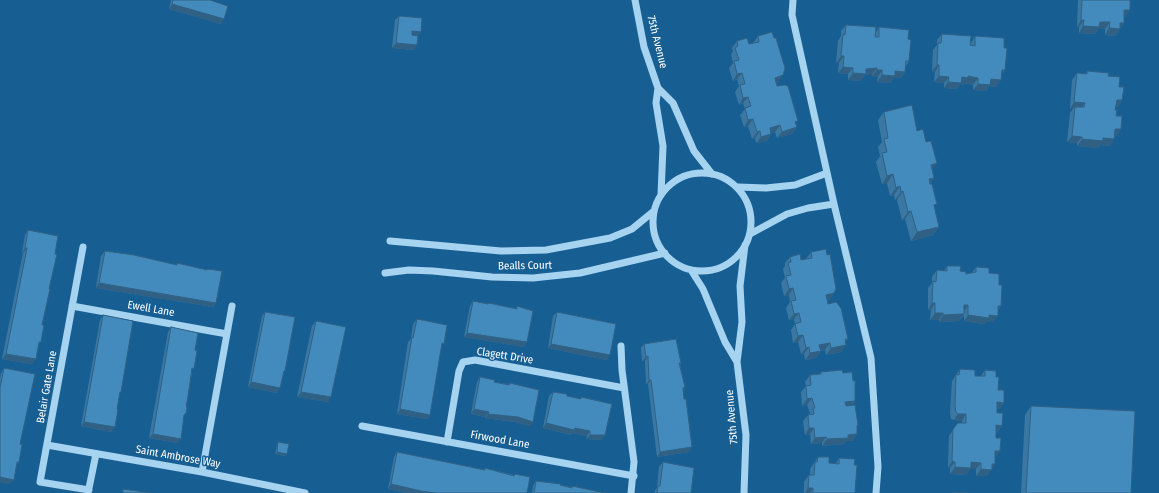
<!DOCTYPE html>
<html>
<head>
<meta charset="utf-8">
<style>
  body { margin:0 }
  canvas { display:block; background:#175f93 }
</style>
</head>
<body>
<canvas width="1159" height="493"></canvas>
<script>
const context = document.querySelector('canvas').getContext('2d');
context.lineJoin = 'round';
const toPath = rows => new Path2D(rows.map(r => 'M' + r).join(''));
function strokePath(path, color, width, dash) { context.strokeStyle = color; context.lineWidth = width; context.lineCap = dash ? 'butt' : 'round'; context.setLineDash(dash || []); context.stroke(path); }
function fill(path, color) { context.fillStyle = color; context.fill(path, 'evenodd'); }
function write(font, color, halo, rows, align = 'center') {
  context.font = font + ' "Fira Sans Condensed",sans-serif'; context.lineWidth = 3; context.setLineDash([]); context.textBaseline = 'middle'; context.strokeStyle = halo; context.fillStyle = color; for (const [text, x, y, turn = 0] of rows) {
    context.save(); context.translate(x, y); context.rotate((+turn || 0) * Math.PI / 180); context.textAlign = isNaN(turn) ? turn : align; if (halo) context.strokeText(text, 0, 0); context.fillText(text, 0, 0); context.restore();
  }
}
strokePath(toPath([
  [635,0,644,47,658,88,673,103,694,151,712,174],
  [793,0,792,15,834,204,871,358,878,467,876,493],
  [658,88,656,103,663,146,661,195],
  '653 222a49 49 0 1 1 98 0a49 49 0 1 1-98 0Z',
  [738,187,766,188,795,185,827,173],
  [750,234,787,214,808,208,834,204],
  [390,241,501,251,546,250,610,238,632,229,654,211],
  [83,247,40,482,89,490],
  [691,270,703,289,725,342,737,362],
  [385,273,409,270,433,271,492,277,533,278,580,273,665,253],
  [72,306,227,334],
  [621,346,622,370,634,462,631,493],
  [362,426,634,476],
  [447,442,459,371,463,362,475,360,624,388],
  [47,445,202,472,305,493],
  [202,472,232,306],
  [88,493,96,454],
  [744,493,746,435,737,362,742,322,740,286,745,245]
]), '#a6d3f0', 7);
fill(toPath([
  [171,0,210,0,221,24,169,9],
  [1078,0,1130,0,1130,10,1125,17,1124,17,1124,23,1115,36,1105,35,1105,29,1099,28,1095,34,1079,33,1079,27,1077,27],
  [399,16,414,50,392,48,395,20],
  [846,25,875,34,879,27,908,39,909,61,906,66,905,72,901,78,894,78,890,83,877,82,878,77,872,76,872,75,865,75,861,81,848,80,848,74,838,73,839,63,836,63,838,41,841,36,841,31],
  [942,34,971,43,975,36,1004,48,1005,70,1001,75,996,87,989,86,986,91,973,90,973,85,964,83,963,85,960,84,957,89,944,88,944,83,934,82,935,72,932,71,933,50,937,45,937,40],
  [758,36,778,82,776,83,777,86,796,124,792,134,777,138,775,132,771,133,771,134,767,141,756,143,755,138,752,139,748,126,744,127,740,115,745,109,743,103,739,105,735,92,739,86,737,79,733,81,729,68,733,63,731,54,733,51,732,48,737,41,749,44,753,43],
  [1087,71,1108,76,1119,87,1122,100,1118,107,1116,107,1115,110,1121,129,1116,136,1115,136,1110,146,1100,145,1098,148,1077,146,1077,143,1067,142,1070,113,1073,109,1070,109,1072,80,1077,73,1085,74],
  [884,112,917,131,933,170,934,178,930,184,934,208,939,227,933,235,911,241,905,219,902,220,897,200,895,200,894,195,890,196,887,183,882,184,876,162,880,156,878,147,882,142,878,120],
  [28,230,49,289,42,325,41,342,38,345,32,364,2,359,23,253,22,253,25,235],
  [105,251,176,265,177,263,206,270,207,269,216,303,213,307,96,288,101,256],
  [811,252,834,293,829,300,827,300,828,304,848,339,845,342,841,352,826,355,825,350,820,351,816,358,805,360,804,354,801,354,798,342,793,343,791,330,795,324,794,319,789,320,786,308,790,302,789,295,784,296,781,283,785,278,783,269,785,266,785,263,790,257,801,260,806,259],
  [947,266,966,274,972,273,976,267,989,273,999,285,1001,306,998,311,993,322,986,322,984,324,964,321,964,315,959,321,939,322,939,320,930,320,931,310,928,310,928,288,932,283,932,277,937,270,944,271],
  [473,301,488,304,489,303,516,309,517,306,524,347,464,337,470,306],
  [265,312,283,375,277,393,248,387,262,316],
  [557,312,607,360,548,348,553,316],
  [103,315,112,432,81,426,100,320],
  [417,319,441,347,430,415,427,419,397,414,408,342,411,339,413,324],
  [316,321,328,402,297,397,312,326],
  [171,327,192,372,187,403,186,405,186,413,183,417,178,443,149,438,168,332],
  [644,344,681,363,680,365,685,387,683,390,689,452,657,457,648,384,646,384,645,361,642,361,641,348],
  [4,368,20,444,19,462,16,466,10,484,0,482,0,378,1,373],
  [960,369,975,376,981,376,985,370,996,377,998,390,1004,403,999,409,997,409,997,413,1002,426,997,432,996,432,996,438,1000,451,995,457,992,468,987,476,976,476,976,469,970,469,966,475,950,474,950,468,948,468,949,436,958,423,962,423,962,421,954,420,951,419,950,413,952,381],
  [821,372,843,373,855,401,852,406,858,425,857,428,857,434,853,441,846,441,844,444,822,446,822,443,811,444,810,434,805,435,803,421,810,413,807,405,802,406,801,392,806,386,805,382,810,375,819,374],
  [480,377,494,382,508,384,510,383,533,422,530,426,515,422,485,418,485,417,471,414,477,382],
  [553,392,567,396,579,399,581,397,602,440,586,439,587,436,572,433,571,435,543,428,549,396],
  [1031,406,1131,493,1021,493,1025,415],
  [278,442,287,454,285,456,275,454,277,445],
  [397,452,484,470,485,468,514,475,515,474,527,493,406,493,388,489,394,457],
  [818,457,829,463,836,463,839,458,854,465,855,493,804,493,804,482,809,475,810,475,810,469],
  [663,462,691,493,655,493,655,490,657,488,659,467],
  [536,481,571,487,572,486,605,493,532,493,533,486]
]), '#3a78a3');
fill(toPath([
  [172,4,224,19,221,24,169,9],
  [1124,10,1130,10,1125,17,1120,17],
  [1081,20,1084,20,1079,27,1077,27],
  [1100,22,1110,22,1105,29,1099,28,1095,34,1079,33,1083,26],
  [1120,23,1124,23,1115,36,1105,35,1109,28],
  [412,31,421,32,417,36,409,35],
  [396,43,417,45,414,50,392,48],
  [841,56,844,56,839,63,836,63],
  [937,65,939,65,935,72,932,71],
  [843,67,853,68,848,74,838,73],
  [877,68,872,75,865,75,861,81,848,80,853,73,866,69],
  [877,70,882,70,878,77,872,76],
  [1002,70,1005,70,1000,77],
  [895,71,905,72,901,78,894,78,890,83,877,82,882,75],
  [742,73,737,79,733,81,737,74],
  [783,75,778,82,770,84,775,78],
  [939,76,949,77,944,83,934,82],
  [968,76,978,78,973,85,964,83,963,85,960,84,957,89,944,88,948,82],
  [991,79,1001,80,996,87,989,86,986,91,973,90,978,84],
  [748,97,743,103,739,105,743,98],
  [1117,100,1122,100,1118,107,1113,106],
  [1074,102,1085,103,1080,110,1075,107,1073,109,1070,109],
  [753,119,748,126,744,127,748,120],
  [780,125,775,132,765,135,770,128],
  [797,127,792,134,777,138,782,132],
  [1115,129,1121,129,1116,136,1111,135],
  [760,131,755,138,752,139,757,132],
  [771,134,767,141,756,143,761,137],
  [1072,136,1082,137,1077,143,1067,142],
  [1103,138,1114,139,1110,146,1100,145,1098,148,1077,146,1082,139],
  [937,163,931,172,931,165],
  [893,174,887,183,882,184,887,176],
  [934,178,928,186,929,179],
  [900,186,894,195,890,196,896,188],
  [903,191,897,200,895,200,901,192],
  [911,211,905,219,902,220,908,212],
  [939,227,933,235,911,241,917,232],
  [25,248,27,248,23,253,22,253],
  [99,283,216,303,213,307,96,288],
  [793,288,789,295,784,296,789,289],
  [834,293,829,300,821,301,826,295],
  [932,303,935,303,931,310,928,310],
  [964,305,968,305,964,312],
  [998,306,1001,306,996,313],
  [799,313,794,319,789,320,794,314],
  [935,313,943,313,939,320,930,320],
  [964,314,959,321,939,322,943,315],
  [968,315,989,315,998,316,993,322,986,322,984,324,964,321],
  [467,333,527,342,524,347,464,337],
  [803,335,798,342,793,343,798,336],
  [830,343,825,350,815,352,819,345],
  [551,344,610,355,607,360,548,348],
  [846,345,841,352,826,355,831,348],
  [809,347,804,354,801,354,806,348],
  [821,351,816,358,805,360,810,353],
  [6,354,36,359,32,364,2,359],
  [648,356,645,361,642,361,646,357],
  [649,380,651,380,648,384,646,384],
  [251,382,280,388,277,393,248,387],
  [301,392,331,397,328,402,297,397],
  [812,398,807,405,802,406,807,399],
  [855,401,850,408,841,408,845,402],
  [997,402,1004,403,999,409,993,409],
  [400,409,430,415,427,419,397,414],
  [474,409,489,412,485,417,471,414],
  [488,414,518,417,533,422,530,426,515,422,485,418],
  [958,414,966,414,962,421,954,420],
  [84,422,115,427,112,432,81,426],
  [546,423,575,428,590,431,587,436,572,433,571,435,543,428],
  [996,425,1002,426,997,432,992,432],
  [809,428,814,428,810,434,805,435],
  [153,434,181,439,178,443,149,438],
  [857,434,853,441,846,441,844,444,822,446,827,439,848,435],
  [590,435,605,435,602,440,586,439],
  [826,437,822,443,811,444,815,438],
  [692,447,689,452,657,457,660,452],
  [995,451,1000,451,996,457,991,457],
  [277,452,287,454,285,456,275,454],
  [952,461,955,462,950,468,948,468],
  [971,462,981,463,976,469,970,469,966,475,950,474,955,467],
  [992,464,995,464,987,476,976,476,981,469],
  [0,477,14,480,10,484,0,482],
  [391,484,436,493,406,493,388,489],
  [808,488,813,488,810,493,805,493]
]), '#306184');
const building = toPath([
  [173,0,210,0,228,6,224,19,172,4,173,0],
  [1082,0,1130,0,1130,10,1124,10,1124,23,1120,23,1120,29,1109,28,1110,22,1100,22,1099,27,1083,26,1084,20,1081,20,1082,0],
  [399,16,422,18,421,32,412,31,412,35,418,36,417,45,396,43,399,16],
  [846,25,876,27,875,37,879,37,879,27,909,30,908,39,911,40,909,61,906,61,905,72,895,71,895,76,882,75,882,70,877,70,877,68,866,69,866,74,853,73,853,68,843,67,844,56,841,56,843,34,845,35,846,25],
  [772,32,774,38,776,38,785,68,783,75,775,78,777,86,785,85,788,86,798,121,795,122,797,127,782,132,780,125,770,128,771,134,761,137,760,131,757,132,753,119,748,120,745,108,751,106,748,97,743,98,740,85,745,84,742,73,737,74,734,61,739,60,735,48,738,46,737,41,747,38,749,44,759,42,758,36,772,32],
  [942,34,971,36,970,45,975,46,975,36,1004,38,1004,48,1007,48,1005,70,1002,70,1001,80,991,79,990,85,978,84,978,78,968,76,968,78,962,77,961,83,948,82,949,77,939,76,939,65,937,65,938,43,941,43,942,34],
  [1087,71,1109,73,1108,76,1120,77,1119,87,1124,87,1122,100,1117,100,1115,110,1117,110,1116,116,1122,116,1121,129,1115,129,1114,139,1103,138,1103,141,1082,139,1082,137,1072,136,1075,107,1084,107,1085,103,1074,102,1077,73,1087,74,1087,71],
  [912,105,917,131,923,129,926,142,931,141,937,163,931,165,934,178,929,179,930,184,932,184,937,204,934,205,939,227,917,232,911,211,908,212,903,191,901,192,900,186,896,188,893,174,887,176,882,153,887,152,884,139,888,138,884,112,912,105],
  [28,230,58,236,55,254,57,254,49,289,50,289,42,325,44,325,41,342,39,342,36,359,6,354,27,248,25,248,28,230],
  [826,249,827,255,830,254,836,289,834,293,826,295,828,304,836,302,841,308,848,339,845,339,846,345,831,348,830,343,819,345,821,351,810,353,809,347,806,348,803,335,798,336,795,324,801,322,799,313,794,314,791,301,796,300,793,288,789,289,786,276,791,275,788,263,791,262,790,257,800,254,801,260,812,258,811,252,826,249],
  [105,251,134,255,177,265,177,263,207,270,207,269,222,271,216,303,99,283,105,251],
  [947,266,961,266,960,271,966,272,966,274,976,272,976,267,989,268,989,273,999,274,999,285,1002,285,1001,306,998,306,998,316,989,315,989,318,968,315,968,305,964,305,964,314,943,315,943,313,935,313,935,303,932,303,933,281,936,282,937,270,947,271,947,266],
  [473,301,488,304,489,303,517,309,517,306,533,311,527,342,467,333,473,301],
  [265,312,295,317,285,371,284,371,280,388,251,382,265,312],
  [557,312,616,324,610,355,551,344,557,312],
  [103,315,133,321,121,392,120,392,117,409,118,409,115,427,84,422,103,315],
  [417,319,447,325,444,344,442,343,430,415,400,409,412,337,413,338,417,319],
  [316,321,346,327,331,397,301,392,316,321],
  [171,327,198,333,195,350,197,351,194,369,192,368,187,403,186,403,187,408,186,413,184,415,181,439,153,434,171,327],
  [676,339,681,363,679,363,685,387,683,388,684,399,686,399,692,447,660,452,651,380,649,380,648,356,646,357,644,344,676,339],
  [4,368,35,374,20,444,22,445,19,462,17,462,14,480,0,477,0,388,4,368],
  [960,369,975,370,975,376,985,376,985,370,996,371,996,377,999,377,998,390,1004,390,1004,403,997,402,997,413,1003,413,1002,426,996,425,996,438,1001,438,1000,451,995,451,995,464,992,464,992,470,981,469,981,463,971,462,971,468,955,467,955,462,952,461,953,429,958,423,966,423,966,414,958,414,956,412,955,406,956,374,959,375,960,369],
  [842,370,843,373,852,372,853,381,855,380,855,401,845,402,846,406,855,405,858,425,857,425,857,434,848,435,848,438,827,439,826,437,815,438,814,428,809,428,808,415,814,414,813,408,815,408,812,398,807,399,806,386,811,385,810,375,821,374,821,372,842,370],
  [480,377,495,380,494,382,509,385,510,383,539,390,533,422,518,417,488,414,489,412,474,409,480,377],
  [553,392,567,394,567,396,581,399,581,397,612,404,605,435,590,435,590,431,575,428,574,430,546,423,553,392],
  [1031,406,1135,411,1131,493,1026,493,1031,406],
  [278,442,289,444,287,454,277,452,278,442],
  [397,452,485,470,485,468,514,476,515,474,530,477,527,493,436,493,421,491,391,484,397,452],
  [818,457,829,457,829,463,839,464,839,458,855,459,854,465,857,465,855,493,813,493,813,488,808,488,809,475,814,475,815,462,817,462,818,457],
  [663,462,694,468,691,493,657,493,658,486,660,486,663,462],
  [536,481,561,484,560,485,572,488,572,486,605,493,534,493,536,481],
  [123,489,151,493,123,493,123,489],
  [953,492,969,493,953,493,953,492]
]);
fill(building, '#448bbd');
strokePath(building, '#306184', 1);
write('11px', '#fff', '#175f93', [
  ["75th Avenue",657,42,76],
  ["Bealls Court",525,266,-1],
  ["Ewell Lane",151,309,10],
  ["Clagett Drive",505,356,9],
  ["Belair Gate Lane",47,387,-80],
  ["75th Avenue",732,417,-95],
  ["Firwood Lane",500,440,10],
  ["Saint Ambrose Way",178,457,10]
]);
</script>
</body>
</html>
